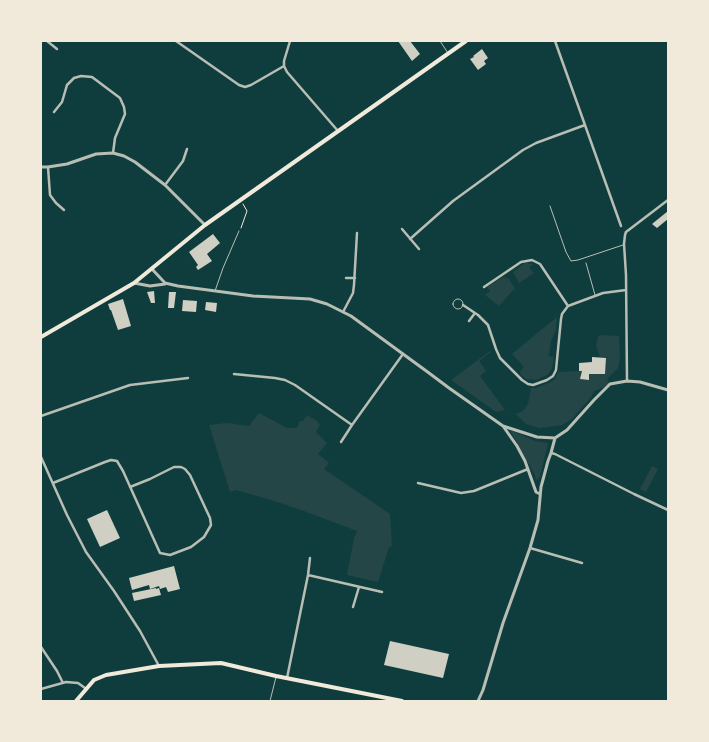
<!DOCTYPE html>
<html>
<head>
<meta charset="utf-8">
<style>
  body { margin:0 }
  #map { position:relative; width:709px; height:742px; overflow:hidden; background:#0f3d3e; font-family:Helvetica,sans-serif }
  canvas { display:block }
  .frame { position:absolute; inset:0; border:42px solid #f1e9da; pointer-events:none }
</style>
</head>
<body>
<div id="map">
<canvas width="709" height="742"></canvas>
<div class="frame"></div>
</div>
<script>
const context = document.querySelector('canvas').getContext('2d');
context.lineJoin = 'round';
function fill(path, color) { context.fillStyle = color; context.fill(path, 'evenodd'); }
const toPath = rows => new Path2D(rows.map(r => 'M' + r).join(''));
function strokePath(path, color, width, dash) { context.strokeStyle = color; context.lineWidth = width; context.lineCap = dash ? 'butt' : 'round'; context.setLineDash(dash || []); context.stroke(path); }
fill(toPath([
  [525,263,534,264,529,267,534,273,519,283,513,272],
  [503,277,508,278,515,288,499,306,485,295,490,291,487,287],
  [557,317,556,330,551,341,549,356,554,357,552,369,547,375,536,380,526,379,520,374,521,370,524,367,512,354],
  [601,335,619,336,620,358,618,368,607,379,609,383,604,387,594,391,591,397,572,419,562,425,540,428,526,424,516,414,523,411,528,404,531,388,536,388,549,383,555,379,558,372,579,371,605,374,606,358,600,357,596,346,598,337],
  [490,351,491,352,479,361,486,371,480,376,505,410,496,412,451,380],
  [259,413,287,428,297,428,300,421,303,421,307,415,317,421,320,425,316,432,327,443,318,454,329,463,324,469,390,514,392,546,389,547,378,582,347,575,354,538,357,531,304,511,268,499,236,490,230,492,209,425,227,423,249,426],
  [513,431,535,441,548,443,540,477,536,481,535,475,511,432],
  [652,466,658,469,646,492,640,489]
]), '#244646');
fill(toPath([
  [398,41,410,41,420,54,412,61],
  [482,49,488,58,484,61,486,64,478,70,470,59,474,57,473,56],
  [668,211,668,219,657,228,652,224],
  [213,234,220,243,207,254,212,261,198,270,196,267,198,265,189,252],
  [154,291,155,303,151,303,147,292],
  [169,292,176,292,174,308,168,308],
  [123,299,131,326,118,330,111,310,110,310,108,304],
  [183,300,197,301,196,312,182,311],
  [206,302,217,303,216,312,205,310],
  [592,357,606,358,605,374,589,374,589,380,580,379,582,371,579,371,579,363,592,362],
  [107,510,120,538,100,547,87,519],
  [174,566,180,589,168,592,166,587,160,589,159,586,150,589,149,585,132,590,129,578],
  [156,588,156,589,159,588,161,595,134,601,132,593],
  [390,641,449,654,443,678,384,665]
]), '#cfcfc3');
strokePath(toPath([
  [241,228,247,211,243,204]
]), '#f1e9da', 1);
strokePath(toPath([
  [440,41,448,53],
  [550,206,566,252,571,261,578,260,623,245],
  [586,263,595,295],
  [215,291,223,268,239,231],
  '453 304a5 5 0 1 1 10 0a5 5 0 1 1-10 0Z',
  [270,701,276,677]
]), '#b8beb3', 1);
strokePath(toPath([
  [47,41,57,49],
  [176,41,239,85,245,87,251,85,284,66,284,61,290,41],
  [555,41,621,226],
  [284,66,287,72,338,131],
  [54,112,62,102,67,85,74,78,81,76,92,77,120,98,124,107,125,114,115,138,113,153],
  [48,167,50,195,56,203,64,210],
  [165,185,183,161,187,149],
  [402,229,419,249],
  [410,239,453,201,523,150,536,143,585,125],
  [346,278,355,278],
  [484,287,521,262,532,260,540,264,568,306],
  [463,305,478,315,488,325,496,349,500,358,522,380,528,384,533,385,547,380,553,376,556,370,561,319,562,314,568,306,603,293,626,290],
  [343,312,353,293,354,285,357,233],
  [469,321,475,313],
  [234,374,275,378,285,380,295,385,352,425,403,354],
  [627,381,626,275,624,244,625,235,626,232,668,200],
  [41,416,130,385,188,378],
  [341,442,352,425],
  [551,453,555,454,634,494,668,510],
  [41,457,67,515,86,552,114,591,140,631,159,666],
  [53,483,105,462,111,460,117,461,123,471,160,553,170,555,191,547,204,537,211,525,210,518,190,475,185,469,181,467,174,467,150,479,130,487],
  [418,483,461,493,474,491,528,469],
  [530,548,582,563],
  [308,575,382,592],
  [353,607,359,587],
  [41,647,57,671,63,683],
  [287,678,308,575,310,558],
  [41,689,66,682,78,683,85,688]
]), '#b8beb3', 2.5);
strokePath(toPath([
  [41,167,48,167,67,164,96,154,113,153,124,156,135,162,165,185,205,225],
  [152,269,165,283,178,286,253,296,310,299,327,304,351,316,429,373,449,388,503,426,537,437,555,438,567,430,594,400,610,384,627,381,640,382,668,390],
  [134,283,150,286,165,284],
  [503,426,517,446,525,461,536,492,540,494],
  [478,701,483,690,503,623,530,548,538,520,541,487,548,461,551,453,555,438]
]), '#b8beb3', 3);
strokePath(toPath([
  [41,337,134,283,205,225,466,41],
  [76,701,94,680,106,675,159,666,221,663,276,676,402,701]
]), '#f1e9da', 4);
</script>
</body>
</html>
